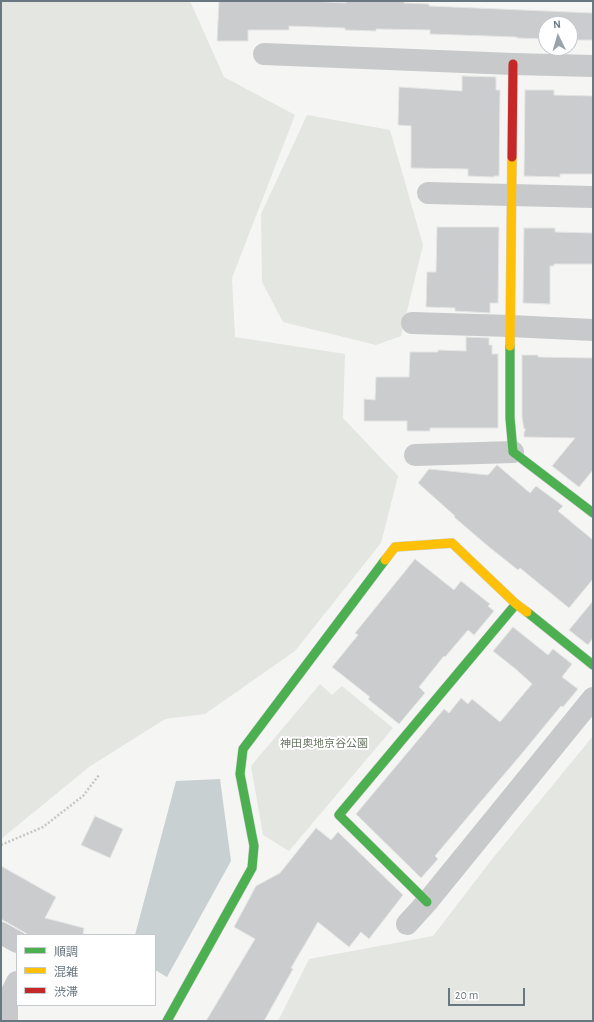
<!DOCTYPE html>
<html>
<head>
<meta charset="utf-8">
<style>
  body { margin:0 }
  #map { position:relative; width:594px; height:1022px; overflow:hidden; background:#f5f5f4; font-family:"Alegreya Sans","Noto Sans JP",sans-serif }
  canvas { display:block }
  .frame { position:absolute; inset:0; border:2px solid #687780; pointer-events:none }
  .legend { position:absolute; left:16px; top:934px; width:140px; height:72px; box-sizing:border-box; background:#fff; border:1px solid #c3c9cc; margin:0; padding:5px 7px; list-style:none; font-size:12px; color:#687780 }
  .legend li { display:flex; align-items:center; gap:8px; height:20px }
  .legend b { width:20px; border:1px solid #c3c9cc }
  .north { position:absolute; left:538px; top:16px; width:40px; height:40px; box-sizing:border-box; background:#fff; border:1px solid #c3c9cc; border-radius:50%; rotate:355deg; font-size:11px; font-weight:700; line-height:16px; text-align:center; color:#687780 }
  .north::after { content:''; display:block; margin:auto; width:14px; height:18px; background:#99a3a9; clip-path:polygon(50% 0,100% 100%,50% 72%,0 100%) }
  .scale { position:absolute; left:448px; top:988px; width:77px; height:18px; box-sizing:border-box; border:2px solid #687780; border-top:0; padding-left:5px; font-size:12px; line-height:14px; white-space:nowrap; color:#687780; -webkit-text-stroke:3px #fff; paint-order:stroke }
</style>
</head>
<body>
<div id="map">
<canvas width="594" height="1022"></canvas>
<div class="frame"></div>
<ul class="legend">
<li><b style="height:5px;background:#4caf50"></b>順調</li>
<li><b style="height:5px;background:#ffc107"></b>混雑</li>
<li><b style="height:5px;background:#c62828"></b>渋滞</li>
</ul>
<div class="north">N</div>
<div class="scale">20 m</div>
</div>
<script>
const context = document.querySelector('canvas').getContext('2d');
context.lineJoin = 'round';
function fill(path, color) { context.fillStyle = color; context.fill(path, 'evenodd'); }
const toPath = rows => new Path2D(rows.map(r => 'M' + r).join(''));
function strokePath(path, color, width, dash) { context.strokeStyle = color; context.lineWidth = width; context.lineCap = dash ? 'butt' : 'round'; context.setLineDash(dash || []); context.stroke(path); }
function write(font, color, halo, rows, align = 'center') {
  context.font = font + ' "Alegreya Sans","Noto Sans JP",sans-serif'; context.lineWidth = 4; context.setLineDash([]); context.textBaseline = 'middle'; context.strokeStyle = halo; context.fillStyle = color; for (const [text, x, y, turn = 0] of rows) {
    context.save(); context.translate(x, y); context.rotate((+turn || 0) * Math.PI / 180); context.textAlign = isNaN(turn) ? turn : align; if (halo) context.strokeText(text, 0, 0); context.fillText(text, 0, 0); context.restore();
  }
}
fill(toPath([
  [1,1,190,1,224,77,295,115,232,278,235,337,345,354,343,418,398,476,381,543,295,651,205,714,165,719,89,767,1,839],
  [307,115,390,130,423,245,401,336,376,345,283,322,262,282,261,214],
  [320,684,332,695,342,686,393,728,289,851,263,835,251,766],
  [593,736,593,1021,278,1021,309,959,433,936,493,858]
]), '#e4e6e2');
fill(toPath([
  [220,779,231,861,167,977,155,970,155,935,135,935,176,781]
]), '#c8d0d2');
const building = toPath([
  [219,1,310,1,346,3,346,1,404,1,404,3,429,4,429,6,593,13,593,40,570,40,570,24,546,24,546,39,517,38,517,37,430,34,430,30,376,29,376,31,345,30,345,28,289,26,289,30,248,30,248,41,217,41,219,1],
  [462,76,496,77,496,90,500,90,499,176,494,176,494,177,468,176,468,169,411,168,411,126,398,125,399,87,462,91,462,76],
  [525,90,554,90,554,95,593,96,593,174,560,174,560,177,524,176,525,90],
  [437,227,499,227,498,303,490,303,490,313,455,311,455,308,426,307,427,272,436,272,437,227],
  [524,228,555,228,555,232,593,233,593,264,554,264,554,266,550,266,550,304,523,303,524,228],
  [466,337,489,338,489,345,492,345,492,354,498,354,498,428,430,428,430,431,407,431,407,421,364,421,364,399,375,400,376,377,409,377,410,352,438,352,438,350,466,351,466,337],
  [522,355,538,355,538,357,593,358,593,470,579,487,552,466,575,438,524,437,524,432,526,429,524,429,522,417,522,355],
  [497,465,530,493,536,486,563,506,558,511,593,540,593,579,569,608,520,568,518,570,489,547,454,517,455,516,418,483,429,469,488,475,497,465],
  [415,559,454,590,461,581,490,604,488,606,494,611,474,635,468,630,445,657,444,656,419,687,425,693,399,724,368,699,370,697,332,667,358,635,355,633,415,559],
  [593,601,593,638,588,645,569,630,593,601],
  [513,627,548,655,553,649,572,664,562,677,578,689,563,707,561,706,519,757,477,806,435,856,438,859,421,878,356,814,444,709,449,713,461,698,468,704,472,699,500,722,532,684,518,671,493,651,513,627],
  [95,816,123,829,110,858,81,845,95,816],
  [316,828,331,840,338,832,403,895,369,939,361,932,349,947,318,922,291,968,293,969,264,1021,206,1021,255,939,234,927,256,886,280,873,316,828],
  [1,866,56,897,45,918,84,928,83,935,29,935,1,919,1,866]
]);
fill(building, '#cbcccd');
strokePath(building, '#e4e4e4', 1);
const fast = toPath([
  [510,346,510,418,513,452,593,513],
  [527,612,593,665],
  [427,902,339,815,516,604],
  [167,1021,252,868,254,846,240,774,243,749,385,560]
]);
const slow = toPath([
  [510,346,512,157],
  [385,560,395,547,452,543,516,604,527,612]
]);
const jam = toPath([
  [512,157,513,64]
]);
strokePath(fast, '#d1d1d1', 10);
strokePath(slow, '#d1d1d1', 10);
strokePath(jam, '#d1d1d1', 10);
strokePath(toPath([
  [1,845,43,827,83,796,99,775]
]), '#c5c6c7', 2.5, [2, 2]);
strokePath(toPath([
  [264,54,513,64,593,66],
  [428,193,593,197],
  [412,323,510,326,593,330],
  [415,455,513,452],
  [407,924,427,902,593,698],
  [1,933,17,942],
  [7,1021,7,1002,17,982]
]), '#c7c9ca', 22);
strokePath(fast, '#4caf50', 9);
strokePath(slow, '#ffc107', 9);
strokePath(jam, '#c62828', 9);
write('11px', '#6b7866', '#fff', [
  ["神田奥地京谷公園",324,744]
]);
</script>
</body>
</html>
